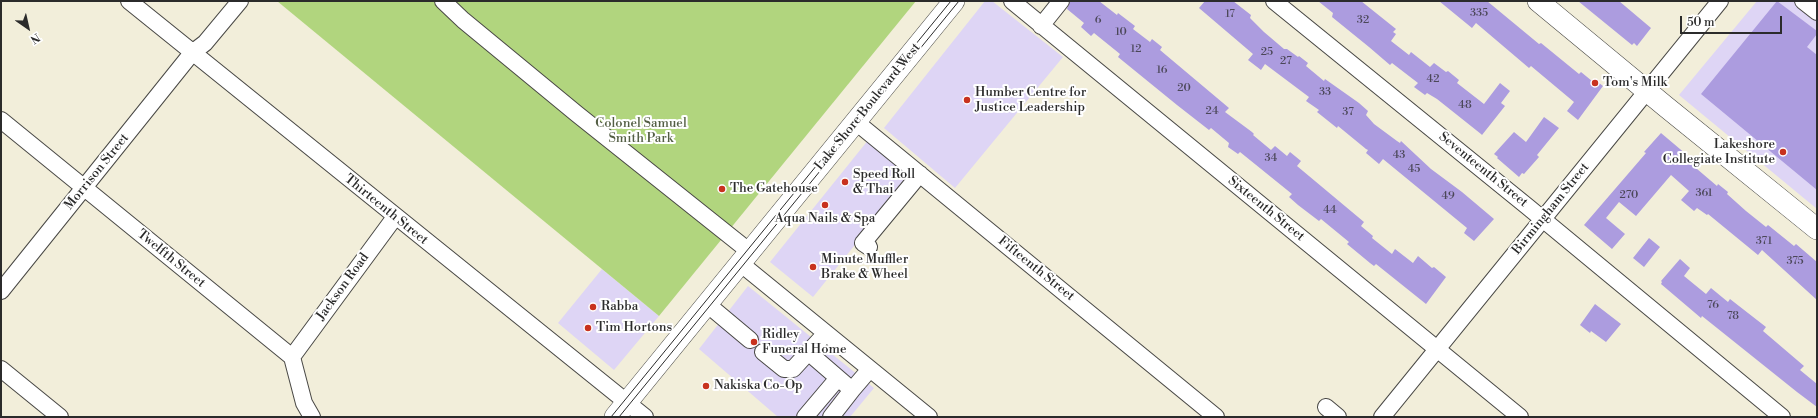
<!DOCTYPE html>
<html>
<head>
<meta charset="utf-8">
<style>
  body { margin:0 }
  #map { position:relative; width:1818px; height:418px; overflow:hidden; background:#f2eeda; font-family:"Libre Bodoni",serif }
  canvas { display:block }
  .frame { position:absolute; inset:0; border:2px solid #2b2b2b; pointer-events:none }
  .north { position:absolute; left:8px; top:8px; width:40px; height:40px; -webkit-text-stroke:3px #fff; paint-order:stroke; rotate:146deg; font-size:11px; font-weight:700; line-height:16px; text-align:center; color:#2b2b2b }
  .north::after { content:''; display:block; margin:auto; width:14px; height:18px; background:#2b2b2b; clip-path:polygon(50% 0,100% 100%,50% 72%,0 100%) }
  .scale { position:absolute; left:1680px; top:16px; width:102px; height:18px; box-sizing:border-box; border:2px solid #2b2b2b; border-top:0; padding-left:5px; font-size:12px; line-height:14px; white-space:nowrap; color:#2b2b2b; -webkit-text-stroke:3px #fff; paint-order:stroke }
</style>
</head>
<body>
<div id="map">
<canvas width="1818" height="418"></canvas>
<div class="frame"></div>
<div class="north">N</div>
<div class="scale">50 m</div>
</div>
<script>
const context = document.querySelector('canvas').getContext('2d');
context.lineJoin = 'round';
function fill(path, color) { context.fillStyle = color; context.fill(path, 'evenodd'); }
const toPath = rows => new Path2D(rows.map(r => 'M' + r).join(''));
function strokePath(path, color, width, dash) { context.strokeStyle = color; context.lineWidth = width; context.lineCap = dash ? 'butt' : 'round'; context.setLineDash(dash || []); context.stroke(path); }
function write(font, color, halo, rows, align = 'center') {
  context.font = font + ' "Libre Bodoni",serif'; context.lineWidth = 4; context.setLineDash([]); context.textBaseline = 'middle'; context.strokeStyle = halo; context.fillStyle = color; for (const [text, x, y, turn = 0] of rows) {
    context.save(); context.translate(x, y); context.rotate((+turn || 0) * Math.PI / 180); context.textAlign = isNaN(turn) ? turn : align; if (halo) context.strokeText(text, 0, 0); context.fillText(text, 0, 0); context.restore();
  }
}
fill(toPath([
  [985,1,992,1,1063,57,955,188,884,128],
  [1757,1,1817,1,1817,209,1679,95],
  [869,139,912,174,813,297,770,262],
  [602,269,659,316,614,370,558,323],
  [748,286,874,388,850,417,778,417,699,349]
]), '#ded5f5');
fill(toPath([
  [277,1,916,1,659,316]
]), '#b1d57e');
fill(toPath([
  [1070,1,1099,1,1117,15,1118,13,1135,26,1133,29,1150,42,1152,39,1162,47,1160,50,1229,108,1225,112,1252,132,1254,134,1253,135,1271,150,1275,146,1287,156,1290,152,1301,161,1297,166,1364,222,1361,226,1373,236,1372,238,1392,254,1395,249,1413,263,1418,256,1432,268,1434,267,1446,277,1426,304,1376,264,1374,266,1370,263,1347,244,1349,242,1321,219,1319,221,1298,205,1289,197,1292,194,1240,152,1238,154,1228,147,1229,143,1211,128,1209,130,1177,105,1118,57,1120,54,1094,33,1091,36,1081,27,1084,23,1067,9],
  [1205,1,1233,1,1251,15,1250,18,1264,32,1284,49,1287,49,1298,57,1299,56,1308,63,1306,66,1324,81,1325,79,1359,103,1368,111,1366,115,1374,124,1397,141,1400,143,1401,141,1431,169,1462,192,1494,219,1474,241,1464,233,1467,228,1383,159,1379,164,1366,153,1368,150,1366,149,1338,126,1337,128,1317,112,1319,110,1306,101,1309,97,1265,64,1261,70,1248,60,1253,54,1199,8],
  [1318,1,1361,1,1396,29,1393,32,1396,34,1391,41,1409,55,1411,52,1430,67,1434,63,1446,72,1448,71,1459,80,1457,83,1484,104,1500,83,1510,91,1501,103,1505,106,1482,135,1481,134,1437,99,1427,93,1425,95,1414,87,1418,83,1392,63,1390,65,1369,47,1332,17,1333,13],
  [1439,1,1487,1,1539,44,1541,43,1579,74,1581,72,1592,81,1594,79,1603,86,1578,120,1567,111,1574,102,1531,66,1529,68,1476,23,1472,28],
  [1578,1,1619,1,1651,28,1637,46,1634,43,1632,45],
  [1777,1,1817,31,1817,34,1807,47,1817,55,1817,190,1701,94],
  [1544,117,1559,128,1537,155,1539,157,1524,174,1522,173,1519,177,1497,158,1498,157,1494,154,1514,132,1526,142],
  [1661,133,1693,160,1690,163,1717,186,1718,184,1728,192,1727,194,1746,211,1766,227,1768,225,1794,246,1796,244,1817,262,1817,300,1762,250,1758,255,1708,214,1707,215,1697,208,1694,211,1681,200,1689,191,1671,175,1636,216,1619,202,1606,218,1625,234,1612,249,1584,225,1646,153,1644,152],
  [1649,238,1660,247,1644,267,1633,258],
  [1680,259,1690,268,1684,276,1706,294,1711,288,1728,302,1730,299,1766,327,1763,331,1804,366,1800,370,1817,384,1817,407,1797,392,1702,316,1701,318,1661,284,1662,282,1661,281],
  [1595,304,1621,324,1606,342,1591,331,1590,333,1580,325]
]), '#ac9cdf');
const minor = toPath([
  [129,1,645,417],
  [443,1,463,20,577,114,750,252],
  [1012,1,1520,417],
  [1274,1,1528,207,1782,417],
  [1803,1,1817,12],
  [1041,26,1061,1],
  [1,120,292,357,304,403,312,417],
  [856,122,1216,417],
  [869,247,863,243,920,174],
  [740,263,929,417],
  [1,291,192,53,205,43,240,1],
  [707,304,750,340],
  [763,352,784,369,793,369,826,333],
  [808,352,852,390,870,369],
  [292,357,395,217],
  [1,369,60,417],
  [1326,407,1338,417],
  [805,417,838,378],
  [831,417,852,390],
  [1382,417,1720,1]
]);
const major = toPath([
  [1538,1,1665,106,1817,229],
  [615,417,954,1]
]);
strokePath(minor, '#494845', 18);
strokePath(major, '#494845', 22);
strokePath(minor, '#fff', 16);
strokePath(major, '#fff', 21);
strokePath(toPath([
  [611,417,951,1],
  [619,417,959,1]
]), '#2b2b2b', 1);
for (const [x, y, r, color] of [
  [1595,83,4,"#c8321e"],
  [967,100,4,"#c8321e"],
  [1783,152,4,"#c8321e"],
  [845,182,4,"#c8321e"],
  [722,189,4,"#c8321e"],
  [825,205,4,"#c8321e"],
  [813,267,4,"#c8321e"],
  [593,307,4,"#c8321e"],
  [588,328,4,"#c8321e"],
  [754,342,4,"#c8321e"],
  [706,386,4,"#c8321e"]
]) { const dot = new Path2D(); dot.arc(x, y, r, 0, 2 * Math.PI); context.fillStyle = color; context.fill(dot); strokePath(dot, '#fff', 1.5); }
write('11px', '#4b4758', null, [
  ["335",1479,13],
  ["17",1230,14],
  ["6",1098,20],
  ["32",1363,20],
  ["10",1121,32],
  ["12",1136,49],
  ["25",1267,52],
  ["27",1286,61],
  ["16",1162,70],
  ["42",1433,79],
  ["20",1184,88],
  ["33",1325,92],
  ["48",1465,105],
  ["24",1212,111],
  ["37",1348,112],
  ["43",1399,155],
  ["34",1271,158],
  ["45",1414,169],
  ["361",1704,193],
  ["270",1629,195],
  ["49",1448,196],
  ["44",1330,210],
  ["371",1764,241],
  ["375",1795,261],
  ["76",1713,305],
  ["78",1733,316]
]);
write('13px', '#2b2b2b', '#fff', [
  ["Tom's Milk",1603,83],
  ["Humber Centre for",975,93],
  ["Justice Leadership",975,108],
  ["Lakeshore",1775,145,"right"],
  ["Collegiate Institute",1775,160,"right"],
  ["Speed Roll",853,175],
  ["& Thai",853,190],
  ["The Gatehouse",730,189],
  ["Aqua Nails & Spa",825,219,"center"],
  ["Minute Muffler",821,260],
  ["Brake & Wheel",821,275],
  ["Rabba",601,307],
  ["Tim Hortons",596,328],
  ["Ridley",762,335],
  ["Funeral Home",762,350],
  ["Nakiska Co-Op",714,386]
], 'left');
write('13px', '#2b2b2b', '#fff', [
  ["Lake Shore Boulevard West",868,107,-51],
  ["Seventeenth Street",1483,170,39],
  ["Morrison Street",97,172,-51],
  ["Sixteenth Street",1266,209,39],
  ["Birmingham Street",1551,209,-51],
  ["Thirteenth Street",386,210,39],
  ["Twelfth Street",171,259,39],
  ["Fifteenth Street",1036,269,39],
  ["Jackson Road",343,287,-54]
]);
write('13px', '#535e44', '#fff', [
  ["Colonel Samuel",641,124],
  ["Smith Park",641,139]
]);
</script>
</body>
</html>
